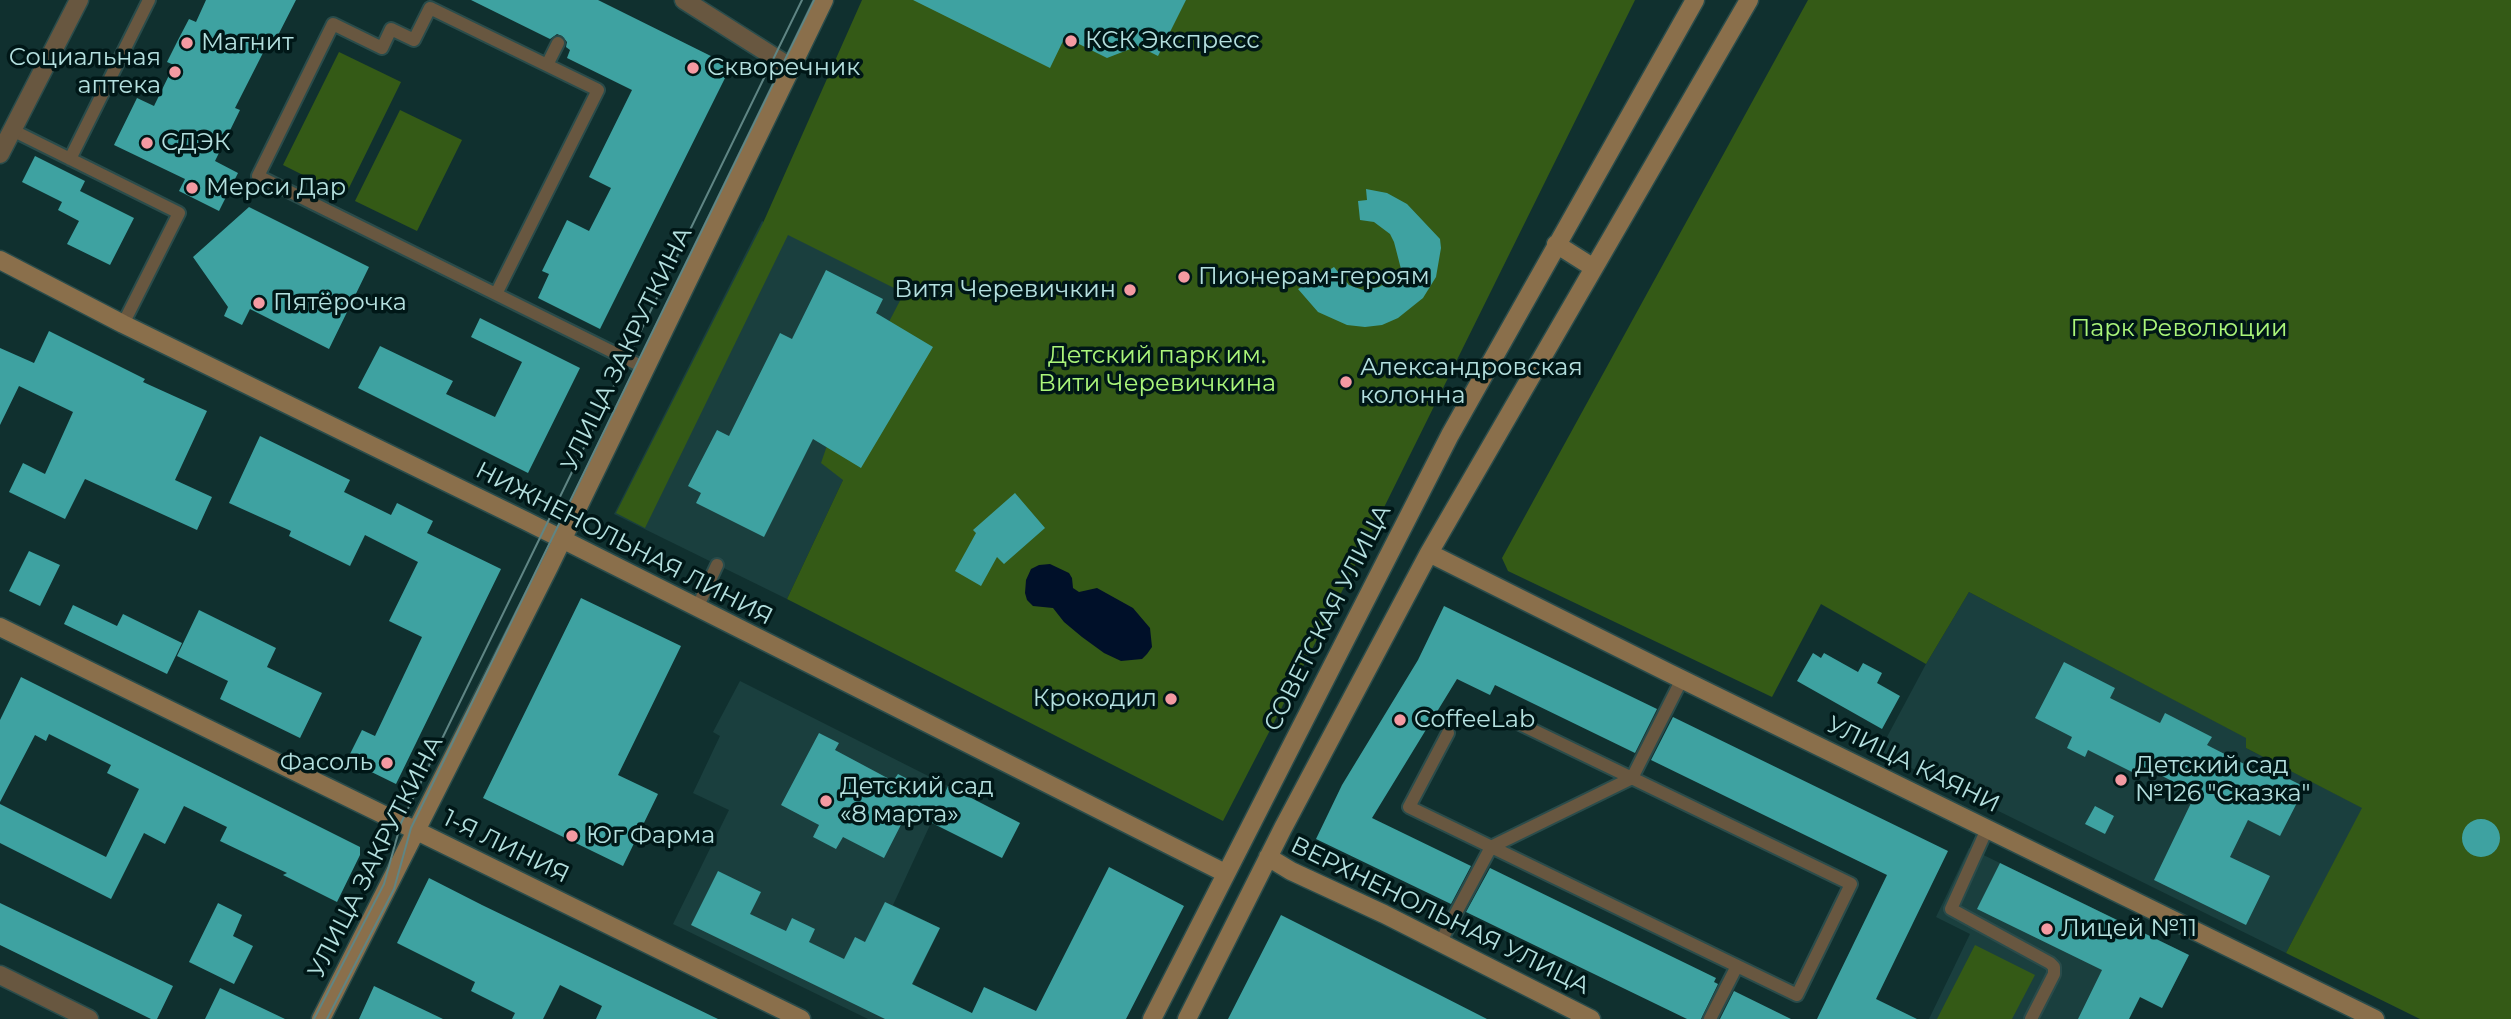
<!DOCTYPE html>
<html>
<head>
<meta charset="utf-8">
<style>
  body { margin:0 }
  canvas { display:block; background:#10302f }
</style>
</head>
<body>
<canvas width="2511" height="1019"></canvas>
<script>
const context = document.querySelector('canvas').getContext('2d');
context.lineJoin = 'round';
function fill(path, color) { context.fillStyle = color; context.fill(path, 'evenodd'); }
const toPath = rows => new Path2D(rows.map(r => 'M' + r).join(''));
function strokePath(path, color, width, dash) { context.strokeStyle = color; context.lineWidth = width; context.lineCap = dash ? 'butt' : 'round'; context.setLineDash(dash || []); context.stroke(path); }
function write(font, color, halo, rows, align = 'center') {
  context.font = font + ' Montserrat,sans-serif'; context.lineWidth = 7; context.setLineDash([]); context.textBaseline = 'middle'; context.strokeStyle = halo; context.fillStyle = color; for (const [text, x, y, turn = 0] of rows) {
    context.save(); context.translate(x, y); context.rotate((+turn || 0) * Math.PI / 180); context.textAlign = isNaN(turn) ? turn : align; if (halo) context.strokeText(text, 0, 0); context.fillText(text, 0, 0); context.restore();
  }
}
fill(toPath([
  [762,221,905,293,832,431,843,480,787,599,614,514],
  [1969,592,2247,738,2246,748,2363,808,2286,953,1879,752,1926,664],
  [740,681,948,786,893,905,940,928,896,1019,868,1019,673,924,729,810,693,793,720,736,713,732],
  [1969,848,2189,955,2162,1008,2140,997,2129,1019,1929,1019,1970,934,1936,917]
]), '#1a3f3e');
fill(toPath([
  [862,0,1635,0,1354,568,1223,821,787,599,843,480,821,463,832,431,904,293,788,235,645,528,616,513,763,223],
  [1808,0,2511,0,2511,1019,2420,1019,2286,953,2362,808,2246,748,2246,738,1969,592,1926,664,1821,604,1772,697,1508,571,1502,558],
  [339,52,401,82,345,196,283,165],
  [400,110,462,140,417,231,355,201],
  [1975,945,2035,975,2012,1019,1937,1019]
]), '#345a16');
fill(toPath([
  [1050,564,1069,573,1072,578,1073,588,1079,592,1097,588,1133,608,1150,628,1152,647,1147,654,1142,659,1121,661,1104,653,1082,637,1064,622,1053,608,1033,606,1027,600,1025,593,1026,580,1031,569,1039,565]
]), '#001029');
fill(toPath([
  [206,0,296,0,272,47,267,45,235,108,240,110,215,161,238,173,219,211,179,191,185,179,114,145,137,98,154,106,174,65,167,62,178,40,189,19,196,22],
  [471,0,598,0,731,66,600,329,538,298,549,274,542,271,567,220,589,231,611,188,589,177,632,90,567,58,570,50,566,47,567,42,562,36,557,34,550,39],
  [913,0,1186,0,1158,56,1138,46,1107,58,1065,37,1050,68],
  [35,156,85,181,80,191,134,218,110,265,67,244,79,221,58,210,62,202,22,182],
  [1366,189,1387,193,1407,204,1440,239,1441,248,1436,277,1423,298,1398,318,1382,325,1365,327,1347,325,1318,312,1298,289,1334,267,1349,285,1363,290,1379,287,1392,279,1401,269,1394,242,1390,234,1374,222,1360,220,1358,201,1367,200],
  [249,207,369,267,329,349,250,309,242,325,224,316,228,307,193,257],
  [826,270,883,299,876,313,933,347,861,468,813,439,764,537,696,503,701,493,688,486,717,430,729,436,780,333,792,339],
  [480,318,580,368,528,473,358,388,380,346,453,381,446,394,495,417,522,362,471,337],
  [49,331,145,379,143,382,207,411,175,480,212,497,197,530,85,479,65,519,9,492,23,463,45,474,73,412,19,386,0,425,0,348,34,363],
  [260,436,350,480,344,492,391,515,397,503,433,521,427,533,501,569,396,784,347,760,362,730,375,736,422,637,389,621,418,562,365,535,350,566,289,536,291,531,229,503],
  [1015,493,1045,528,1004,564,997,557,981,586,955,571,976,533,973,530],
  [29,551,60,565,40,606,9,591],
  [581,598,681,646,618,775,658,794,623,866,483,798],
  [73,605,117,626,123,614,182,643,167,674,64,624],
  [1444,606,1657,709,1635,753,1495,685,1490,695,1457,679,1372,818,1471,866,1451,904,1316,839,1342,785,1418,660],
  [199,610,276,648,267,667,322,693,300,738,220,699,228,681,177,656],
  [1813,653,1821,658,1824,653,1858,672,1863,663,1882,673,1877,683,1900,696,1882,729,1797,681],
  [2064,662,2115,688,2110,698,2160,723,2165,713,2212,737,2207,745,2254,769,2257,763,2305,787,2280,836,2248,820,2230,857,2270,876,2246,925,2154,880,2192,801,2180,796,2184,787,2138,764,2134,773,2088,750,2085,757,2067,748,2072,737,2035,718],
  [21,677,360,847,360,855,337,902,283,875,287,873,220,841,227,827,184,806,165,844,144,833,111,899,0,843,0,804,106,857,139,789,107,773,111,765,49,734,46,741,35,735,0,802,0,720],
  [1673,717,1948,851,1876,999,1917,1019,1817,1019,1887,875,1651,760],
  [819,733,839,743,835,750,893,781,898,774,943,797,948,786,1020,823,1002,858,908,811,884,858,843,837,836,849,813,837,819,825,781,805],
  [2095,806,2114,816,2105,834,2085,824],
  '2462 838a19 19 0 1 1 38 0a19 19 0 1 1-38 0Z',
  [2000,863,2189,955,2162,1008,2140,997,2129,1019,2078,1019,2102,970,1977,909],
  [1109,867,1184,906,1126,1019,885,1019,691,925,718,871,761,892,750,914,786,931,792,918,815,929,809,942,844,959,855,937,865,942,885,902,940,928,912,984,972,1013,984,987,1036,1011],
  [1490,868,1716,978,1714,982,1718,984,1701,1019,1687,1019,1466,912],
  [429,878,482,905,718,1019,596,1019,602,1006,560,985,543,1019,512,1019,515,1013,471,991,475,982,397,943],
  [0,903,173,986,157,1019,151,1019,0,945],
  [218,903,242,915,233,936,253,946,234,984,189,962],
  [1281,915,1432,991,1487,1019,1228,1019],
  [374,986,443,1019,359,1019],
  [220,988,285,1019,205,1019],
  [1734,991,1791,1019,1720,1019]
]), '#3ea2a1');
const lane = toPath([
  [547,65,558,43],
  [12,130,179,213,123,324],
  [70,159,149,0],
  [496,294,598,90,430,8,414,40,391,29,382,48,333,24,258,176,645,368],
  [697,608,717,565],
  [1448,733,1409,807,1797,995,1851,884,1516,722],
  [1987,829,1951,909,2050,963,2054,967,2054,974,2031,1019],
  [1440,943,1491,847,1632,778,1682,679],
  [1710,1019,1737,966]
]);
const street = toPath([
  [684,0,790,67],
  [0,154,79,0],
  [0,975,89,1019]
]);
const secondary = toPath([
  [1556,244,1594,268],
  [0,260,123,324,526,521,1225,873],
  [1429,553,1667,672,2375,1019],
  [0,627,801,1019],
  [1268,857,1291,871,1384,914,1591,1019],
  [321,1019,549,567,824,0],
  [1152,1019,1450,435,1695,0],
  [1187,1019,1283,828,1429,553,1749,0]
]);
strokePath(lane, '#2a4c4b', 16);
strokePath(street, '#2a4c4b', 21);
strokePath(secondary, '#2a4c4b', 21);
strokePath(lane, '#685740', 12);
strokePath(street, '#685740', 18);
strokePath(secondary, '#8a6f4b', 18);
strokePath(toPath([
  [314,1019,384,884,401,823,802,0],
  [327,1019,394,889,411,828,814,0]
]), '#5f8584', 2);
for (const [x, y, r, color] of [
  [1071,41,7,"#f49aa2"],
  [187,43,7,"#f49aa2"],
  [693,68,7,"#f49aa2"],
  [175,72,7,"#f49aa2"],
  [147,143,7,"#f49aa2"],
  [192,188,7,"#f49aa2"],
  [1184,277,7,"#f49aa2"],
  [1130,290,7,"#f49aa2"],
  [259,303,7,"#f49aa2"],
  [1346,382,7,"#f49aa2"],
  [1171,699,7,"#f49aa2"],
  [1400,720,7,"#f49aa2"],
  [387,763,7,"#f49aa2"],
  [2121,780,7,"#f49aa2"],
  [826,801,7,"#f49aa2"],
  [572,836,7,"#f49aa2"],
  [2047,929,7,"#f49aa2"]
]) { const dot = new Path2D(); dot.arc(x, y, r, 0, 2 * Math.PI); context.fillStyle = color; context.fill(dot); strokePath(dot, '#001717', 2.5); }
write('24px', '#b4e0df', '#001717', [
  ["КСК Экспресс",1085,41],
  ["Магнит",201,43],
  ["Социальная",161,58,"right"],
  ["аптека",161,86,"right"],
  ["Скворечник",707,68],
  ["СДЭК",161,143],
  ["Мерси Дар",206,188],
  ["Пионерам-героям",1198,277],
  ["Витя Черевичкин",1116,290,"right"],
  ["Пятёрочка",273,303],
  ["Александровская",1360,368],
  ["колонна",1360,396],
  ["Крокодил",1157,699,"right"],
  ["CoffeeLab",1414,720],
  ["Фасоль",373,763,"right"],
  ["Детский сад",2135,766],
  ["№126 \"Сказка\"",2135,794],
  ["Детский сад",840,787],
  ["«8 марта»",840,815],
  ["Юг Фарма",586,836],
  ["Лицей №11",2061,929]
], 'left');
write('24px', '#abf67a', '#001717', [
  ["Парк Революции",2179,329],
  ["Детский парк им.",1157,356],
  ["Вити Черевичкина",1157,384]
]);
write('24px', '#b4e0df', '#001717', [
  ["УЛИЦА ЗАКРУТКИНА",627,349,-64],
  ["НИЖНЕНОЛЬНАЯ ЛИНИЯ",624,544,27],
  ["СОВЕТСКАЯ УЛИЦА",1328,618,-63],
  ["УЛИЦА КАЯНИ",1913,765,26],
  ["1-Я ЛИНИЯ",506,847,26],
  ["УЛИЦА ЗАКРУТКИНА",376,857,-63],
  ["ВЕРХНЕНОЛЬНАЯ УЛИЦА",1440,916,26]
]);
</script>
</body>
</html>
